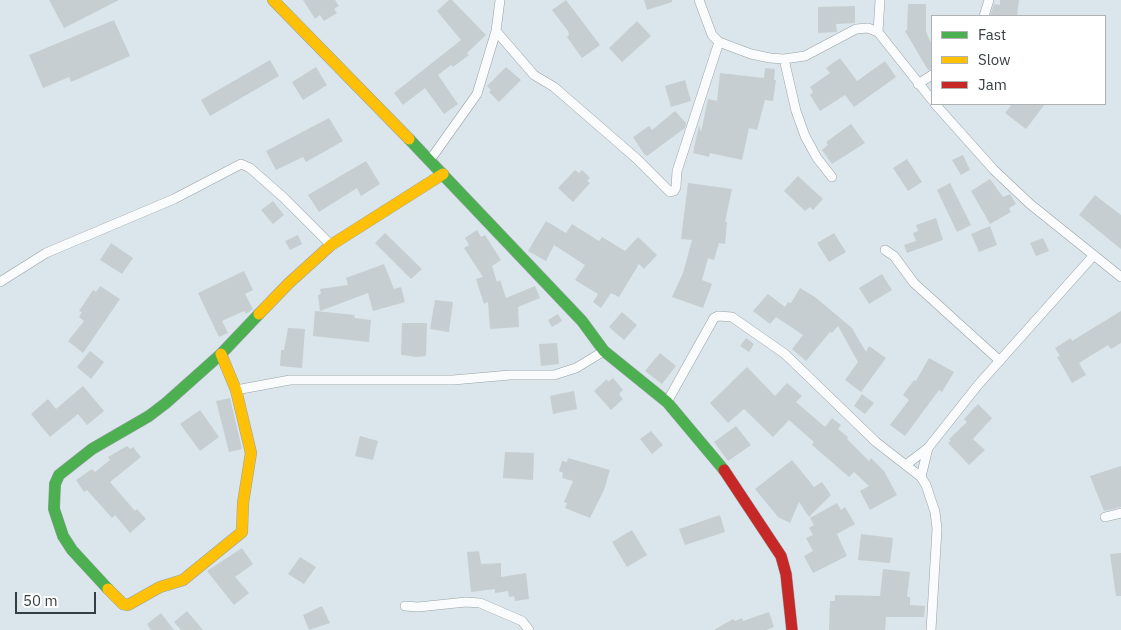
<!DOCTYPE html>
<html>
<head>
<meta charset="utf-8">
<style>
  body { margin:0 }
  #map { position:relative; width:1121px; height:630px; overflow:hidden; background:#dae6eb; font-family:"IBM Plex Sans",sans-serif }
  canvas { display:block }
  .legend { position:absolute; left:931px; top:15px; width:175px; height:90px; box-sizing:border-box; background:#fff; border:1px solid #aeb2b3; margin:0; padding:6px 9px; list-style:none; font-size:15px; color:#353e41 }
  .legend li { display:flex; align-items:center; gap:10px; height:25px }
  .legend b { width:25px; border:1px solid #aeb2b3 }
  .scale { position:absolute; left:15px; top:592px; width:81px; height:22px; box-sizing:border-box; border:2px solid #353e41; border-top:0; padding-left:6px; font-size:15px; line-height:18px; white-space:nowrap; color:#353e41; -webkit-text-stroke:4px #fff; paint-order:stroke }
</style>
</head>
<body>
<div id="map">
<canvas width="1121" height="630"></canvas>
<ul class="legend">
<li><b style="height:6px;background:#4caf50"></b>Fast</li>
<li><b style="height:6px;background:#ffc107"></b>Slow</li>
<li><b style="height:6px;background:#c62828"></b>Jam</li>
</ul>
<div class="scale">50 m</div>
</div>
<script>
const context = document.querySelector('canvas').getContext('2d');
context.lineJoin = 'round';
function fill(path, color) { context.fillStyle = color; context.fill(path, 'evenodd'); }
const toPath = rows => new Path2D(rows.map(r => 'M' + r).join(''));
function strokePath(path, color, width, dash) { context.strokeStyle = color; context.lineWidth = width; context.lineCap = dash ? 'butt' : 'round'; context.setLineDash(dash || []); context.stroke(path); }
fill(toPath([
  [49,0,119,0,64,28],
  [303,0,335,0,339,6,334,9,337,13,324,21,320,15,315,19],
  [449,0,452,0,486,35,467,53,469,55,453,67,451,65,438,75,458,104,444,114,425,88,403,105,394,93,461,40,437,11],
  [566,0,600,45,582,58,567,37,569,35,568,31,552,10],
  [644,0,672,0,672,2,647,10],
  [1000,0,1019,0,1017,16,990,16,994,4,1000,5],
  [908,4,926,4,926,32,932,45,932,69,928,70,905,31,907,30],
  [855,6,855,23,836,24,837,32,818,33,818,7],
  [114,20,130,56,71,82,69,77,43,88,29,55],
  [637,21,651,36,622,62,609,48],
  [840,58,857,81,885,61,896,77,854,107,845,95,820,111,810,95,813,92,810,87,830,73,826,68],
  [270,60,279,76,210,116,201,100],
  [316,67,327,85,303,100,292,82],
  [506,67,521,80,499,102,489,92,491,90,487,86],
  [765,68,775,69,774,80,776,80,773,101,765,100,757,130,749,128,742,160,710,153,709,157,693,153,699,125,701,132,708,99,717,101,720,73,764,78],
  [685,80,691,101,671,107,665,86],
  [1012,104,1045,104,1026,129,1005,113],
  [675,111,686,123,685,128,647,156,644,154,633,137,649,126,652,130],
  [329,118,343,141,306,162,303,157,276,170,266,151],
  [851,124,865,143,832,164,822,150,828,145,826,142],
  [963,155,970,170,961,175,952,160],
  [907,159,922,182,908,191,893,168],
  [366,161,380,184,361,196,357,188,319,212,308,195],
  [575,170,579,173,582,170,590,178,587,181,590,183,573,202,558,188],
  [798,176,823,199,813,210,810,207,805,211,784,191],
  [990,179,1003,197,1010,194,1016,204,1009,208,1011,212,990,224,971,191],
  [688,183,732,189,725,222,727,222,725,244,719,243,714,260,708,258,702,280,712,284,703,308,672,297,683,273,692,240,681,239],
  [950,183,971,225,957,232,937,190],
  [1095,195,1121,215,1121,249,1079,215],
  [273,201,284,215,273,224,261,210],
  [936,218,943,240,907,253,904,245,916,241,913,233,918,231,916,225],
  [546,221,566,233,572,224,599,241,602,237,625,251,638,237,657,255,644,269,639,264,619,297,611,293,601,308,593,302,598,294,575,280,585,265,554,245,546,261,528,251],
  [990,226,997,245,979,252,971,234],
  [477,230,481,237,485,235,501,260,492,266,497,282,500,280,506,298,535,286,540,298,518,307,519,327,490,329,488,302,484,304,476,279,483,277,464,248,469,245,465,238],
  [385,233,422,269,411,279,375,243],
  [834,233,846,252,829,262,817,243],
  [298,235,302,244,290,250,285,241],
  [1043,238,1049,251,1036,256,1030,243],
  [111,243,133,258,122,274,100,260],
  [384,264,394,289,401,287,405,302,373,311,368,293,320,311,318,295,321,294,320,289,348,285,346,278],
  [244,271,253,290,245,294,253,309,246,314,244,311,222,321,228,333,219,337,198,293],
  [882,274,892,290,869,304,859,288],
  [100,286,120,299,83,353,68,341,84,321,79,317,82,312,79,311,93,290,96,292],
  [800,288,815,297,852,328,866,352,869,346,886,358,861,392,845,380,858,362,838,326,832,333,830,332,806,361,792,349,803,335,776,317,770,324,753,311,768,294,785,307,788,302,791,303],
  [435,300,453,302,449,332,430,329],
  [315,311,355,315,354,318,371,320,369,342,313,336],
  [1121,311,1121,343,1111,349,1108,345,1079,363,1086,375,1072,383,1057,357,1060,356,1055,348,1071,338,1072,341],
  [622,312,637,325,624,340,609,327],
  [558,314,562,321,552,327,548,320],
  [402,323,427,323,426,356,417,357,401,355],
  [288,328,305,329,302,368,280,366,281,350,284,350],
  [746,338,754,344,749,352,740,346],
  [557,343,559,364,541,366,539,344],
  [90,351,104,362,91,379,77,367],
  [660,353,676,366,662,384,645,371],
  [929,358,954,372,942,392,939,390,905,436,890,425,909,400,903,395,914,380,916,381],
  [747,367,775,396,787,383,802,396,796,402,825,427,832,418,841,425,838,429,848,437,847,439,869,461,871,458,884,471,897,495,870,510,860,491,869,486,854,472,849,477,812,445,814,442,789,420,773,437,744,409,728,423,710,403],
  [613,378,623,390,619,394,623,399,611,410,594,391,607,379,608,382],
  [83,386,104,411,87,425,78,414,50,437,31,414,48,399,56,409],
  [574,391,577,409,553,414,550,396],
  [862,394,874,403,865,414,854,406],
  [230,398,242,449,229,452,216,401],
  [978,404,992,418,973,439,985,450,969,465,948,443,951,441,949,439,967,422,964,419],
  [200,410,219,437,200,451,180,424],
  [736,426,751,445,728,461,714,442],
  [651,431,663,445,652,454,640,439],
  [360,436,378,441,373,460,355,456],
  [127,446,130,449,133,447,141,457,110,482,135,511,137,509,146,519,130,533,115,515,112,518,87,490,84,492,76,480,92,469,95,472,110,460,108,457],
  [505,452,534,453,533,480,503,478],
  [568,458,610,470,604,490,590,518,565,508,567,503,564,502,573,481,562,478,563,473,559,471,562,461,567,462],
  [792,460,814,487,822,482,831,495,809,517,799,502,790,523,778,517,755,489],
  [1121,466,1121,507,1104,511,1090,476],
  [837,503,841,510,845,507,855,524,837,534,847,556,813,573,804,556,813,551,806,538,813,535,809,528,814,525,810,518],
  [720,515,725,532,685,545,679,529],
  [632,530,647,555,627,567,612,542],
  [861,534,893,538,890,563,858,560],
  [242,548,253,564,235,577,249,593,234,605,207,571],
  [479,551,481,564,501,563,501,577,526,573,529,599,515,601,514,596,509,597,508,591,495,593,495,589,471,592,467,552],
  [1121,553,1121,596,1116,596,1110,554],
  [300,557,316,567,304,584,288,574],
  [883,569,910,572,907,597,910,597,910,605,925,606,924,617,886,617,885,630,829,630,830,601,835,601,835,595,880,596],
  [322,606,330,623,309,630,303,615],
  [187,611,203,630,181,630,174,622],
  [769,612,774,627,766,630,714,630,733,619,735,621,742,618,743,621],
  [161,613,174,630,151,630,147,624]
]), '#c6ced2');
const street = toPath([
  [699,0,712,35,719,42,751,54,770,58,784,59,805,56,856,29,868,28,878,32,932,100],
  [984,16,989,0],
  [496,31,534,75,554,87,637,159,670,192,674,191,676,187,677,171,719,42],
  [878,32,880,0],
  [784,59,796,111,805,136,817,158,832,177],
  [918,84,932,75],
  [935,104,994,170,1030,204,1121,277],
  [430,160,477,94,496,31,500,0],
  [885,250,894,256,914,283,1000,361],
  [0,282,46,253,174,199,241,164,250,168,283,197,331,245],
  [236,390,290,380,453,380,510,375,554,375,576,368,604,351],
  [667,402,714,318,718,316,732,317,785,354,876,442,921,477,926,485,935,512,937,529,931,630],
  [907,464,928,448,978,385,1094,255],
  [921,477,928,448],
  [1105,517,1121,513],
  [405,606,418,607,466,602,480,603,522,621,529,630]
]);
const fast = toPath([
  [409,139,582,321,604,351,667,402,724,470],
  [108,589,72,550,63,536,54,509,55,484,59,475,92,449,149,416,166,403,221,354,259,314]
]);
const slow = toPath([
  [273,0,409,139],
  [259,314,289,283,331,245,443,174],
  [108,589,123,604,128,605,160,587,183,580,242,532,243,503,251,453,236,390,221,354]
]);
const jam = toPath([
  [724,470,781,556,786,574,792,630]
]);
strokePath(street, '#99a1a5', 10);
strokePath(fast, '#99a1a5', 12);
strokePath(slow, '#99a1a5', 12);
strokePath(jam, '#99a1a5', 12);
strokePath(street, '#f9fbfc', 9);
strokePath(fast, '#4caf50', 11);
strokePath(slow, '#ffc107', 11);
strokePath(jam, '#c62828', 11);
</script>
</body>
</html>
